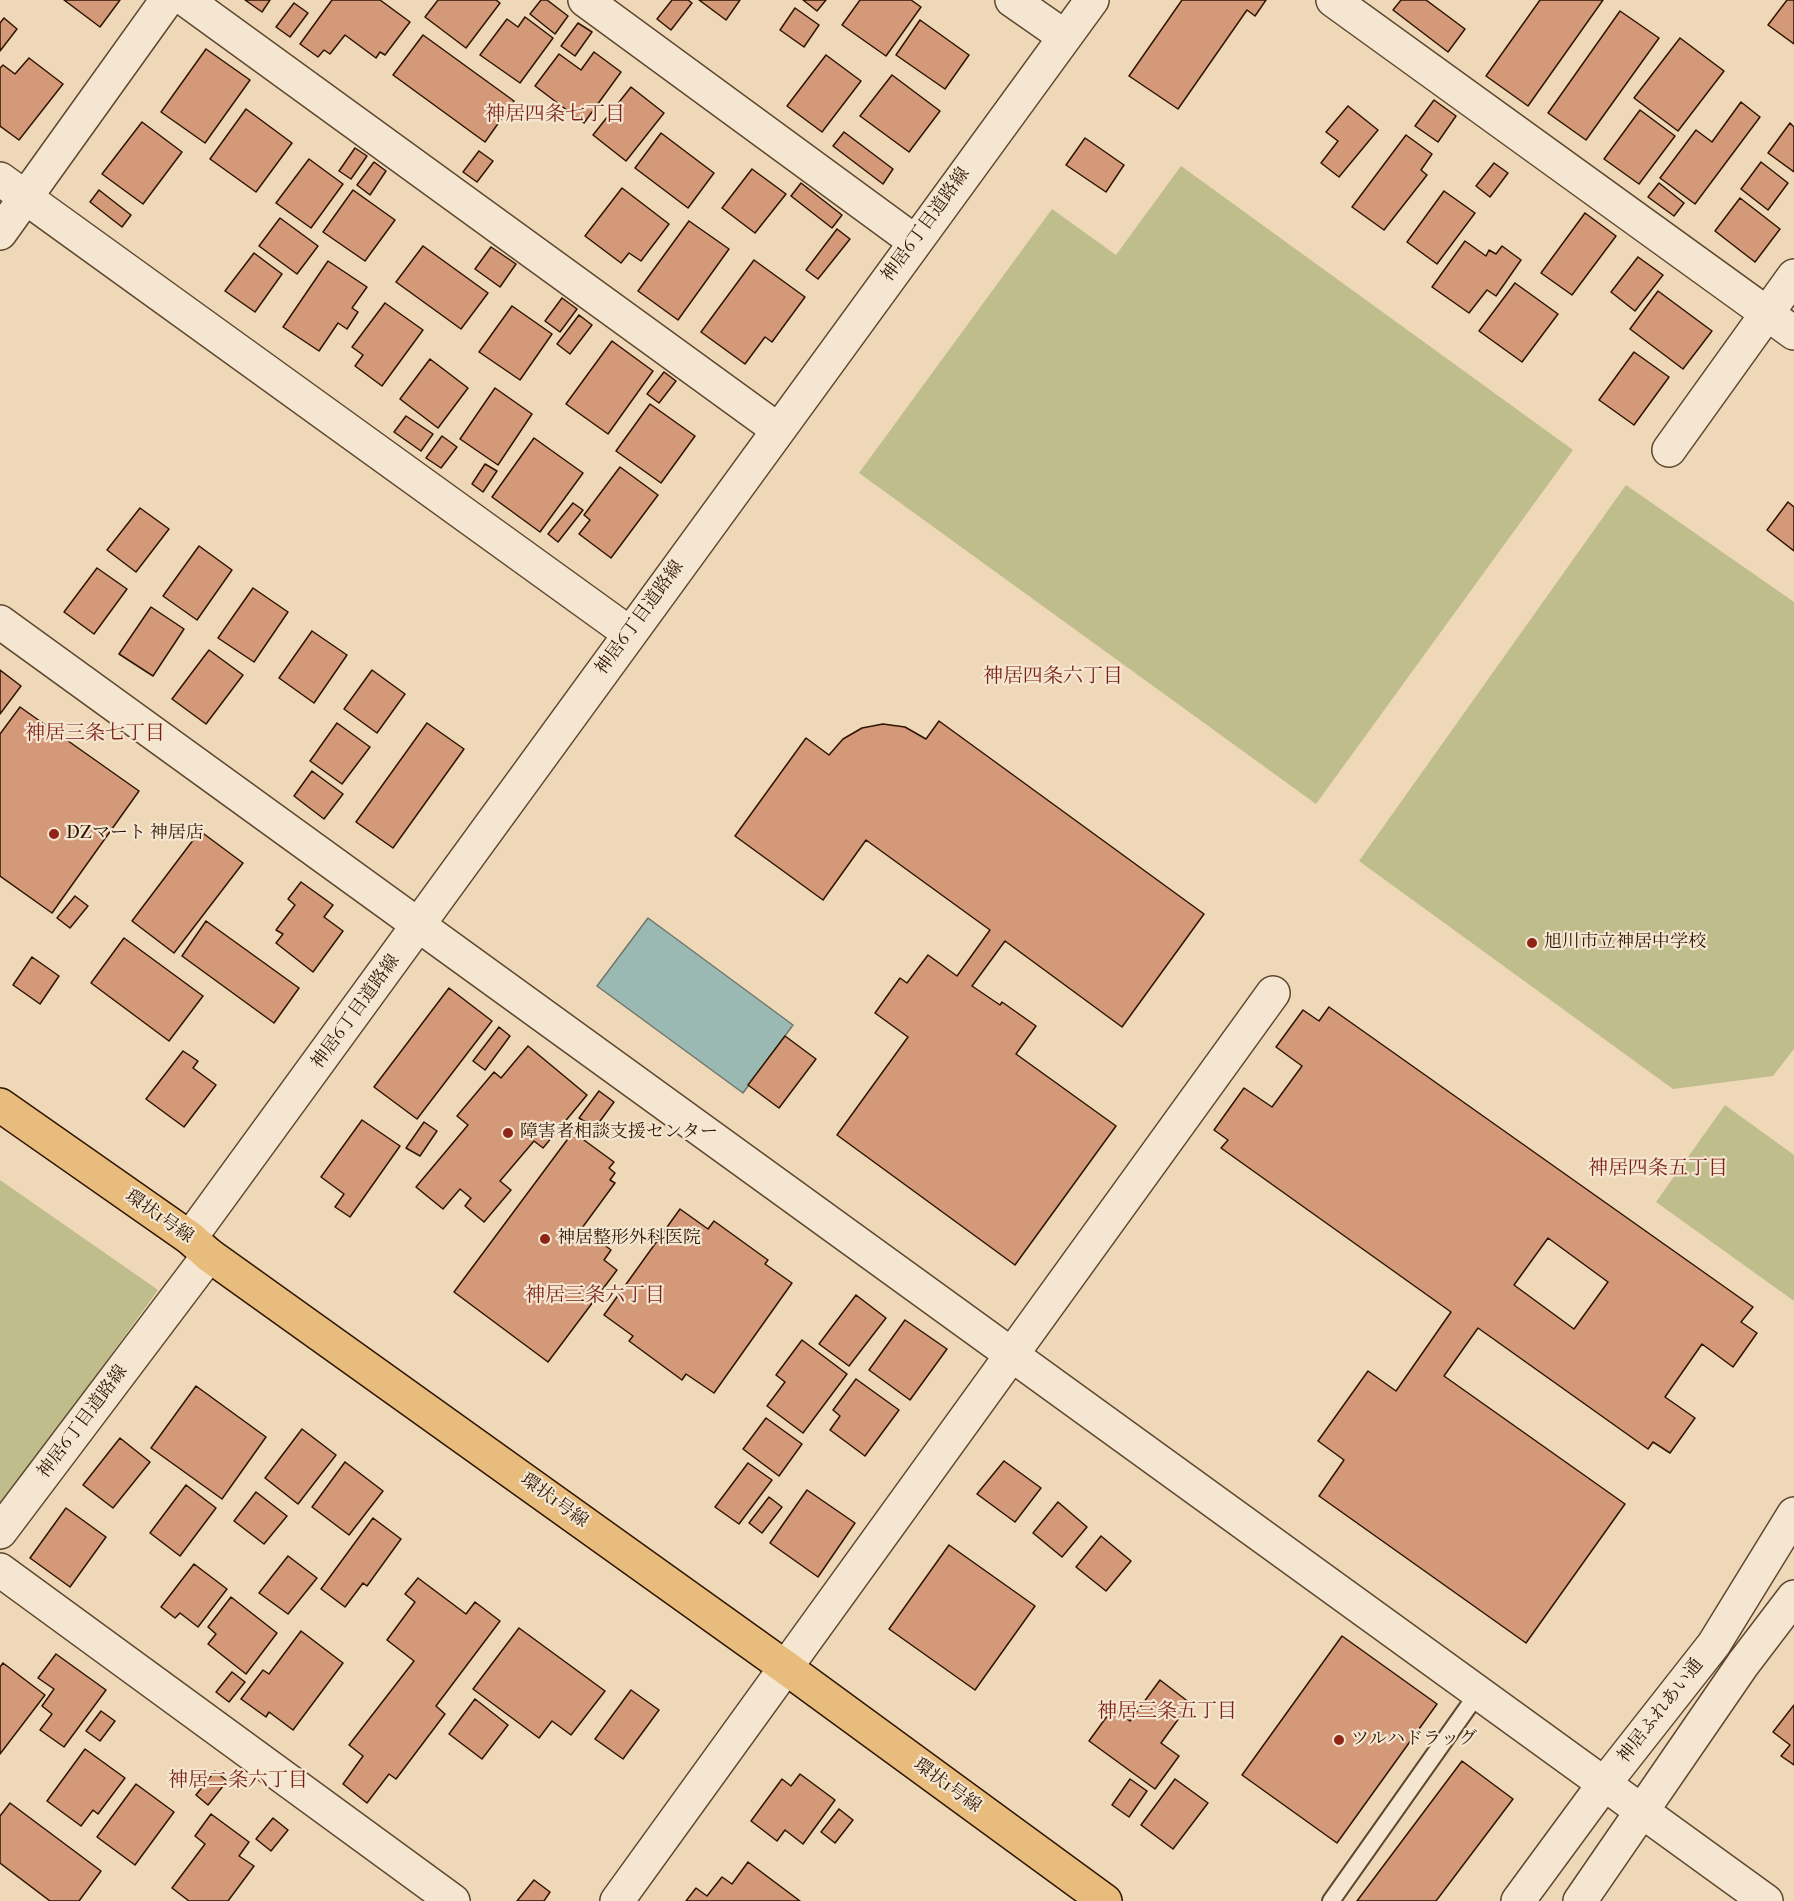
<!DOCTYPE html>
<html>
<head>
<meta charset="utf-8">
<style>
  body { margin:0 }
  canvas { display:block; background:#efd8b8 }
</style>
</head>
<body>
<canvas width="1794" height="1901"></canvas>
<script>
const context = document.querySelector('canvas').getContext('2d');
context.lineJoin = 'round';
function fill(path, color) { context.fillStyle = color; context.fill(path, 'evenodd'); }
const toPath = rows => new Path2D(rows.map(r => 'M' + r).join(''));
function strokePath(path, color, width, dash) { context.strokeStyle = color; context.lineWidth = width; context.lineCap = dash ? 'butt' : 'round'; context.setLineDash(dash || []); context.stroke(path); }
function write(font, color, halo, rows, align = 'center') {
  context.font = font + ' "IM FELL French Canon","Noto Serif JP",serif'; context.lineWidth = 4.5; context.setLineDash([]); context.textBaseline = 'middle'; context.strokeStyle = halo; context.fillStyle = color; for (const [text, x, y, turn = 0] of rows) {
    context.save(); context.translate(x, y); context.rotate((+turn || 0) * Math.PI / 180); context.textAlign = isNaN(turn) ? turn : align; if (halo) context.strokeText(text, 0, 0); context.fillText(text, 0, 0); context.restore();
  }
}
fill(toPath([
  [1181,166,1573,450,1316,804,859,473,1052,209,1116,255],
  [1626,485,1794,602,1794,1049,1773,1076,1673,1089,1359,861],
  [1725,1105,1794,1155,1794,1301,1656,1202],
  [0,1180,158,1290,0,1508]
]), '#bebd8b');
const water = toPath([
  [648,918,793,1025,743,1093,597,986,648,918]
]);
fill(water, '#9ab9b3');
strokePath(water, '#6f776b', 1.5);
const building = toPath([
  [64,0,120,0,100,27,64,0],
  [245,0,270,0,262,12,245,0],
  [332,0,380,0,410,22,385,55,380,52,376,58,345,35,330,54,324,50,318,57,300,44,332,0],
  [438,0,496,0,500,3,466,48,425,17,438,0],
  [541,0,547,0,568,16,555,34,530,14,541,0],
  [672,0,688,0,692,3,671,30,657,19,672,0],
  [699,0,740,0,726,20,699,0],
  [803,0,826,0,817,11,803,0],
  [860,0,911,0,921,7,886,56,842,25,860,0],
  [1182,0,1266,0,1255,16,1247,10,1178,109,1129,76,1182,0],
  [1401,0,1426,0,1465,29,1448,52,1393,10,1401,0],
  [1540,0,1603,0,1528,106,1486,76,1540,0],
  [1787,0,1794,0,1794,44,1768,25,1787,0],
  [294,3,308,13,290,37,276,27,294,3],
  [795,8,819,25,804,47,780,30,795,8],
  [1620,11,1659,38,1586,140,1548,113,1620,11],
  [525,17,553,38,520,83,480,55,507,19,518,27,525,17],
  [4,18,17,29,0,51,0,23,4,18],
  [920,20,969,55,945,89,896,55,920,20],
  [578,23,592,32,575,56,561,46,578,23],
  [423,35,514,101,485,142,393,75,423,35],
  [1680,38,1724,71,1678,131,1634,98,1680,38],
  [206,49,250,80,205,143,161,112,206,49],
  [594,52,621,72,584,123,535,86,559,54,581,70,594,52],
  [826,55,861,81,822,132,787,106,826,55],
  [29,58,63,84,19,140,0,126,0,68,3,65,15,74,29,58],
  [892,75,940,111,909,152,860,116,892,75],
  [631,87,664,113,626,161,593,135,631,87],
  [1434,100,1456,116,1438,142,1415,126,1434,100],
  [1741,102,1760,117,1695,204,1660,178,1696,130,1712,142,1741,102],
  [1348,106,1378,130,1339,177,1321,163,1338,141,1326,132,1348,106],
  [246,109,292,143,256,192,210,159,246,109],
  [1640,110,1675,136,1639,184,1604,159,1640,110],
  [142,122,182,152,143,204,102,174,142,122],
  [1790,123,1794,127,1794,172,1768,153,1790,123],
  [844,132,893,169,883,184,833,146,844,132],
  [661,133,714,173,688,208,635,168,661,133],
  [1406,135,1432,154,1421,170,1427,175,1384,230,1352,207,1406,135],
  [1085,138,1124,165,1106,192,1066,165,1085,138],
  [355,148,367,156,351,179,339,171,355,148],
  [479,151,493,161,477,182,463,172,479,151],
  [309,159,343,184,311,228,276,203,309,159],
  [374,162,386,171,370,195,357,185,374,162],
  [1761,162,1788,183,1768,210,1741,189,1761,162],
  [1494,163,1508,173,1490,197,1476,186,1494,163],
  [752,169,786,194,755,233,722,208,752,169],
  [801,183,842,215,832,228,791,196,801,183],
  [1659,183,1684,203,1674,216,1648,197,1659,183],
  [622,188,669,224,641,261,629,253,621,263,585,236,622,188],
  [99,190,131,215,122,227,90,202,99,190],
  [353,190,395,220,365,261,323,232,353,190],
  [1444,191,1475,213,1437,264,1407,242,1444,191],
  [1740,198,1780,229,1755,262,1715,231,1740,198],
  [1585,213,1616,236,1572,295,1541,273,1585,213],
  [280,218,318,246,297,274,259,246,280,218],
  [689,221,729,249,678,320,638,291,689,221],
  [837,229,850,239,818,279,806,270,837,229],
  [1465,241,1486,256,1489,250,1496,254,1502,246,1521,260,1496,296,1487,290,1469,313,1432,287,1465,241],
  [423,246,488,293,461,329,396,282,423,246],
  [491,247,516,264,500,287,475,269,491,247],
  [254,253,282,274,255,312,225,291,254,253],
  [1638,257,1663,275,1635,311,1611,292,1638,257],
  [754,260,805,297,772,342,765,337,745,364,701,332,754,260],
  [328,261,367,287,352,308,358,312,347,329,338,323,319,351,283,327,328,261],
  [1515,283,1558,314,1522,362,1479,331,1515,283],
  [1658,291,1712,331,1683,369,1630,329,1658,291],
  [562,298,577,309,560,332,545,321,562,298],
  [385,303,423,330,382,386,355,366,363,355,352,347,385,303],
  [512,306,552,334,520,380,479,352,512,306],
  [579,315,592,325,570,354,557,344,579,315],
  [612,341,653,371,608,434,566,404,612,341],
  [1634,352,1669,377,1634,425,1599,400,1634,352],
  [430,359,468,388,438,428,400,399,430,359],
  [664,372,676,381,659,403,647,394,664,372],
  [495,388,532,414,498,465,460,439,495,388],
  [650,404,695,436,661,483,616,451,650,404],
  [406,416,433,434,421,451,394,432,406,416],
  [442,436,457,447,441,468,426,458,442,436],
  [534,438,583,473,540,532,492,497,534,438],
  [485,464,497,471,483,492,472,484,485,464],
  [620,467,658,495,611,558,579,534,590,520,584,515,620,467],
  [1788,502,1794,507,1794,551,1767,530,1788,502],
  [573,503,583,510,558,542,548,534,573,503],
  [140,508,169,529,136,572,107,550,140,508],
  [199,546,232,570,197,620,163,596,199,546],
  [97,568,127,589,94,634,64,612,97,568],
  [253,588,288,612,254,662,218,638,253,588],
  [151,607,184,629,153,676,119,654,151,607],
  [312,631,347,655,314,703,279,678,312,631],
  [209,650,243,675,206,724,172,699,209,650],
  [0,670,21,686,0,714,0,670],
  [372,670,405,694,377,733,344,709,372,670],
  [20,707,139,791,52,913,0,876,0,734,20,707],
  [939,721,1204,914,1122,1027,1005,941,972,986,1000,1005,1002,1002,1036,1026,1016,1054,1116,1126,1015,1265,837,1135,908,1037,875,1013,900,978,907,983,928,955,957,976,990,930,866,840,823,900,735,836,806,738,829,755,843,739,862,728,883,724,905,727,926,739,939,721],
  [337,723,370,747,342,784,310,761,337,723],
  [427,723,464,749,393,848,356,822,427,723],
  [312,771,343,794,324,819,294,796,312,771],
  [200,831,243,863,174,953,132,921,200,831],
  [301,882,333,905,324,917,343,931,313,972,276,943,283,934,276,930,295,905,288,899,301,882],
  [75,896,88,906,70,928,57,918,75,896],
  [206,921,299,988,274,1023,182,956,206,921],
  [124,938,203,996,169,1041,91,983,124,938],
  [32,957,59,976,40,1004,13,985,32,957],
  [449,988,492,1021,417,1119,374,1087,449,988],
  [1329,1007,1753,1307,1741,1322,1757,1333,1733,1367,1702,1344,1665,1397,1695,1418,1670,1453,1653,1442,1648,1449,1478,1328,1444,1376,1625,1504,1526,1643,1319,1496,1344,1460,1318,1441,1368,1371,1396,1391,1451,1312,1221,1148,1228,1140,1214,1130,1244,1088,1272,1107,1302,1066,1276,1047,1303,1010,1319,1021,1329,1007],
  [1548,1238,1608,1282,1574,1329,1514,1285,1548,1238],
  [499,1027,510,1036,485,1070,473,1061,499,1027],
  [785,1036,816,1059,779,1108,748,1085,785,1036],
  [528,1046,587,1095,543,1148,534,1141,500,1181,511,1190,484,1222,465,1206,471,1198,460,1189,443,1209,416,1187,468,1125,457,1116,494,1072,501,1078,528,1046],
  [183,1051,198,1061,193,1068,216,1085,184,1127,146,1099,183,1051],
  [599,1091,614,1102,595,1128,579,1118,599,1091],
  [362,1120,400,1146,350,1217,335,1207,344,1194,321,1177,362,1120],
  [424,1122,437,1131,420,1156,406,1148,424,1122],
  [573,1132,614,1162,609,1168,615,1173,610,1180,615,1183,582,1228,611,1250,604,1260,617,1270,548,1362,454,1292,573,1132],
  [680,1209,708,1229,714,1221,768,1260,765,1264,792,1283,714,1393,686,1374,682,1380,629,1341,633,1336,604,1315,680,1209],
  [856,1295,886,1318,849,1366,819,1344,856,1295],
  [905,1320,947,1349,910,1400,869,1370,905,1320],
  [802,1340,847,1374,803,1433,767,1406,785,1382,776,1375,802,1340],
  [856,1379,899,1410,865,1456,830,1430,840,1416,833,1410,856,1379],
  [196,1386,266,1437,222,1499,151,1448,196,1386],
  [766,1418,802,1444,779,1476,743,1449,766,1418],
  [302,1429,336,1455,298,1504,265,1478,302,1429],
  [120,1438,150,1462,113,1508,83,1485,120,1438],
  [1004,1461,1041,1488,1015,1522,977,1494,1004,1461],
  [345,1462,383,1491,349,1535,312,1507,345,1462],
  [748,1463,772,1480,739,1524,715,1507,748,1463],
  [186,1485,216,1508,180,1556,150,1533,186,1485],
  [807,1490,855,1523,818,1577,770,1543,807,1490],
  [256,1492,287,1516,264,1544,234,1521,256,1492],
  [769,1497,782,1507,762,1533,749,1523,769,1497],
  [1058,1502,1087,1527,1062,1557,1033,1533,1058,1502],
  [66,1508,106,1537,70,1587,30,1558,66,1508],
  [373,1518,401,1539,367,1586,363,1583,345,1607,321,1589,373,1518],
  [1101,1536,1131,1561,1106,1591,1076,1567,1101,1536],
  [949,1545,1035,1606,975,1690,889,1629,949,1545],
  [288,1556,317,1578,288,1614,259,1593,288,1556],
  [194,1564,227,1589,198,1627,180,1613,175,1618,161,1607,194,1564],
  [418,1578,466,1614,475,1602,500,1621,436,1706,445,1714,396,1779,389,1774,367,1803,343,1784,363,1756,349,1745,414,1661,387,1640,415,1602,405,1594,418,1578],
  [231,1597,277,1633,246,1674,208,1644,216,1634,208,1627,231,1597],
  [519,1628,605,1691,571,1735,552,1721,539,1738,473,1689,519,1628],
  [301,1631,343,1663,293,1730,269,1712,266,1717,241,1699,263,1670,269,1674,301,1631],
  [1342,1636,1437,1704,1337,1843,1242,1775,1342,1636],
  [56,1654,106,1690,64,1747,40,1730,52,1714,42,1706,54,1689,38,1678,56,1654],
  [3,1663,45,1695,0,1754,0,1667,3,1663],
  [232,1672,245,1682,229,1702,216,1692,232,1672],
  [1160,1680,1190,1703,1161,1743,1179,1756,1155,1789,1089,1741,1113,1708,1130,1721,1160,1680],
  [631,1690,659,1710,623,1759,595,1739,631,1690],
  [475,1699,508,1725,482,1759,449,1734,475,1699],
  [1794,1705,1794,1765,1781,1756,1790,1745,1773,1732,1794,1705],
  [101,1711,115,1721,100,1741,86,1731,101,1711],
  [85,1749,125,1778,98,1814,93,1810,81,1826,47,1801,85,1749],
  [1462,1761,1513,1799,1436,1901,1357,1901,1462,1761],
  [215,1771,227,1781,208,1805,196,1795,215,1771],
  [800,1774,835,1800,803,1844,785,1830,777,1841,751,1821,782,1779,791,1786,800,1774],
  [1130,1779,1147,1791,1129,1817,1112,1805,1130,1779],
  [1175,1779,1208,1803,1173,1849,1141,1825,1175,1779],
  [136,1784,174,1812,135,1865,97,1837,136,1784],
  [10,1803,101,1871,79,1901,50,1901,0,1863,0,1816,10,1803],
  [839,1809,853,1820,835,1843,821,1832,839,1809],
  [211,1814,249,1842,239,1856,254,1866,228,1901,189,1901,172,1888,205,1844,195,1836,211,1814],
  [273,1818,288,1830,271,1851,256,1839,273,1818],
  [748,1862,800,1901,686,1901,696,1888,707,1896,722,1877,732,1884,748,1862],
  [534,1880,550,1892,544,1901,517,1901,534,1880]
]);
fill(building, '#d39979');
strokePath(building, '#2f1500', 1.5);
const lane = toPath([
  [1331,1901,1478,1693]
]);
const street = toPath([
  [186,0,777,429],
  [585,0,914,241],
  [1012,0,1065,37],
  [1333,0,1794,333],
  [0,179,629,633],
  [0,233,167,0],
  [1669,450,1794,276],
  [0,622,1766,1901],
  [190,1238,1092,0],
  [0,1532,209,1255],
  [0,1570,453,1901],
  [617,1901,1273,993],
  [1518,1901,1604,1784,1714,1644,1794,1514],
  [1580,1901,1743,1664,1794,1597]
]);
const primary = toPath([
  [0,1105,190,1238,209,1255,785,1667,1105,1901]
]);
strokePath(lane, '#5f462e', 20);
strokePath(street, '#5f462e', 36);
strokePath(primary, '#2f1500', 36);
strokePath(lane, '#f5e6d1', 16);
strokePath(street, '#f5e6d1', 33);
strokePath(primary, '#e8bc7c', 33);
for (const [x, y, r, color] of [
  [54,834,6,"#8f2418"],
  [1532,943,6,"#8f2418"],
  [508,1133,6,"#8f2418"],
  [545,1239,6,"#8f2418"],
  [1339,1740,6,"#8f2418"]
]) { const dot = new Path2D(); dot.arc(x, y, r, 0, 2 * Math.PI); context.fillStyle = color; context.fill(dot); strokePath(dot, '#f5e6d1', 2); }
write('18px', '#2f1500', '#f5e6d1', [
  ["神居6丁目道路線",926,225,-54],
  ["神居6丁目道路線",640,618,-54],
  ["神居6丁目道路線",356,1012,-54],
  ["環状1号線",159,1217,35],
  ["神居6丁目道路線",83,1422,-53],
  ["環状1号線",554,1501,36],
  ["神居ふれあい通",1661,1711,-52],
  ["環状1号線",947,1786,36]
]);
write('18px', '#2f1500', '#f5e6d1', [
  ["DZマート 神居店",66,834],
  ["旭川市立神居中学校",1544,943],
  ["障害者相談支援センター",520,1133],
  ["神居整形外科医院",557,1239],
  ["ツルハドラッグ",1351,1740]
], 'left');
write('20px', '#7a1f14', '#f5e6d1', [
  ["神居四条七丁目",555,115],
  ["神居四条六丁目",1053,677],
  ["神居三条七丁目",95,734],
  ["神居四条五丁目",1658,1169],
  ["神居三条六丁目",595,1296],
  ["神居三条五丁目",1167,1712],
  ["神居二条六丁目",238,1781]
]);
</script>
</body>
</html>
